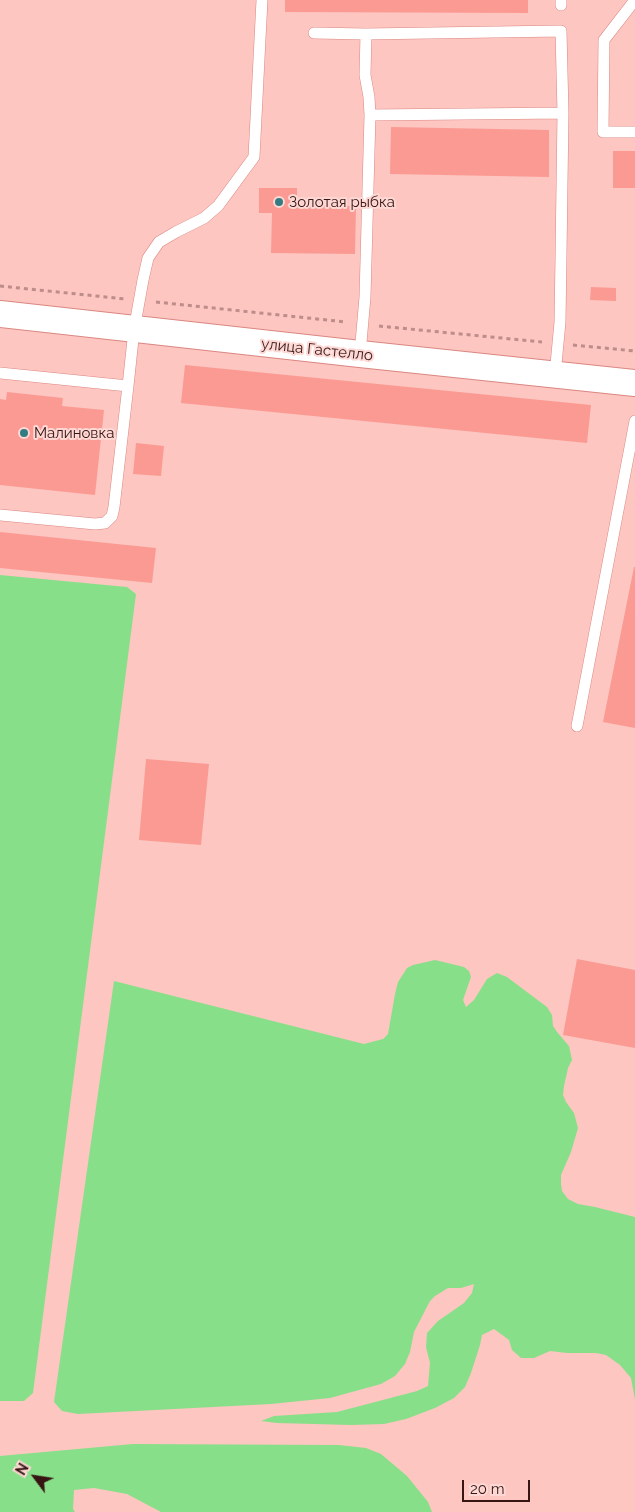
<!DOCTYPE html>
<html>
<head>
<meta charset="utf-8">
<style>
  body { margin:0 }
  #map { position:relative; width:635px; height:1512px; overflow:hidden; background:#fdc6c1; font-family:Raleway,sans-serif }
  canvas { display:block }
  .north { position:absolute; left:10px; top:1452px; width:50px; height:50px; -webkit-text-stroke:4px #fdd8d4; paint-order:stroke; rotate:301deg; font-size:14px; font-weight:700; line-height:20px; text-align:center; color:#361513 }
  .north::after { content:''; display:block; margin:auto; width:18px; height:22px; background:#361513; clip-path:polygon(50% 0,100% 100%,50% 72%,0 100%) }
  .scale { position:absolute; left:462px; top:1480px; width:68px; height:22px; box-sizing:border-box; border:2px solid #361513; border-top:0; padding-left:6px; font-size:15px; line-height:18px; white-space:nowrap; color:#361513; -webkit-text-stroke:4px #fdd8d4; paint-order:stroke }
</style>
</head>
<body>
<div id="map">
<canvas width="635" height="1512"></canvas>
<div class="north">N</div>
<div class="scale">20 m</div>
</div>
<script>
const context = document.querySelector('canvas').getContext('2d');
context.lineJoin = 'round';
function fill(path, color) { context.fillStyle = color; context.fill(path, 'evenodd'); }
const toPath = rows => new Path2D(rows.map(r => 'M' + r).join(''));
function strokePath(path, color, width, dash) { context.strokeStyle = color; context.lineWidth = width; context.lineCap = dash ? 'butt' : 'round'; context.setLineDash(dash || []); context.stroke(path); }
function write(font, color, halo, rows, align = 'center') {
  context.font = font + ' Raleway,sans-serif'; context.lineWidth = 4; context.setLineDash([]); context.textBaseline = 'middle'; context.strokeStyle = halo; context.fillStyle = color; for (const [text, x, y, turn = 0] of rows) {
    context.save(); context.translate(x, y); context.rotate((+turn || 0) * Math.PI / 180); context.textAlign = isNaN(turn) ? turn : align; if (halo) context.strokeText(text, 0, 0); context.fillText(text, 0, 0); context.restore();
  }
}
fill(toPath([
  [0,575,127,587,136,594,33,1393,24,1401,0,1401],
  [435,960,464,967,469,971,471,977,463,1000,466,1007,474,1000,487,979,497,973,507,977,547,1007,552,1015,553,1026,557,1032,569,1046,572,1060,568,1068,564,1086,563,1095,566,1102,574,1113,578,1128,571,1152,561,1175,561,1184,562,1191,568,1199,578,1204,595,1207,635,1217,635,1400,631,1378,620,1365,606,1355,596,1353,567,1353,550,1351,534,1358,521,1358,512,1350,509,1340,494,1329,482,1335,480,1345,471,1373,465,1387,454,1398,435,1408,406,1419,384,1424,351,1425,277,1423,261,1421,274,1416,337,1412,417,1391,428,1386,430,1363,426,1347,427,1333,438,1321,464,1303,472,1293,474,1284,461,1288,448,1288,435,1296,430,1301,414,1332,410,1352,405,1364,395,1376,381,1384,330,1398,271,1404,78,1414,62,1411,54,1402,114,981,364,1044,383,1039,388,1034,395,994,398,982,407,968,413,965],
  [133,1444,339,1445,366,1448,381,1454,407,1476,428,1502,432,1512,161,1512,127,1494,94,1488,74,1490,73,1509,75,1512,0,1512,0,1456]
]), '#88df89');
fill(toPath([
  [285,0,528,0,528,13,285,12],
  [391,127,549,130,549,177,390,174],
  [613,151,635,151,635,188,613,188],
  [259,188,297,188,297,205,356,206,355,254,271,253,272,213,259,213],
  [591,287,616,288,616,301,590,300],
  [185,365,591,405,587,443,181,403],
  [7,392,63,398,62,406,104,410,95,495,0,485,0,399,6,400],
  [136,443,164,446,161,476,133,474],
  [0,532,156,548,152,583,0,568],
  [634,567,635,567,635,728,603,722],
  [146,759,209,764,201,845,139,840],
  [577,959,635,970,635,1048,563,1035]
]), '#fb9a93');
const service = toPath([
  [561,0,561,5],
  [635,0,604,40,603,132,635,132],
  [314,33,366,34,561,31,563,113,561,256,560,322,555,375],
  [370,115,563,113],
  [360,354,365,297,370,115,369,97,365,75,366,34],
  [0,373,128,386,134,330,143,280,148,258,159,242,176,232,204,218,218,206,254,157,262,0],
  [0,515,95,524,105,523,112,516,114,507,128,386],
  [577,726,635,421]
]);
const tertiary = toPath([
  [0,314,360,354,635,383]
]);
strokePath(service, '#db8680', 12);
strokePath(tertiary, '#db8680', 28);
strokePath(toPath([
  [0,286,125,299],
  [156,302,346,322],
  [379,326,542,342],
  [573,345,635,351]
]), '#bd8d89', 3, [4, 4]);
strokePath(service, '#fff', 11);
strokePath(tertiary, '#fff', 26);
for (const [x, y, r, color] of [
  [279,202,5,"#347c83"],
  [24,433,5,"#347c83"]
]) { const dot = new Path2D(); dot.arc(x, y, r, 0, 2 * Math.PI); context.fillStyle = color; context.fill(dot); strokePath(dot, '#fdd8d4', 2); }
write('15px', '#361513', '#fdd8d4', [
  ["Золотая рыбка",289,202],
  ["Малиновка",34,433]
], 'left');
write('15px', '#361513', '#fdd8d4', [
  ["улица Гастелло",317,350,6]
]);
</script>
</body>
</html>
